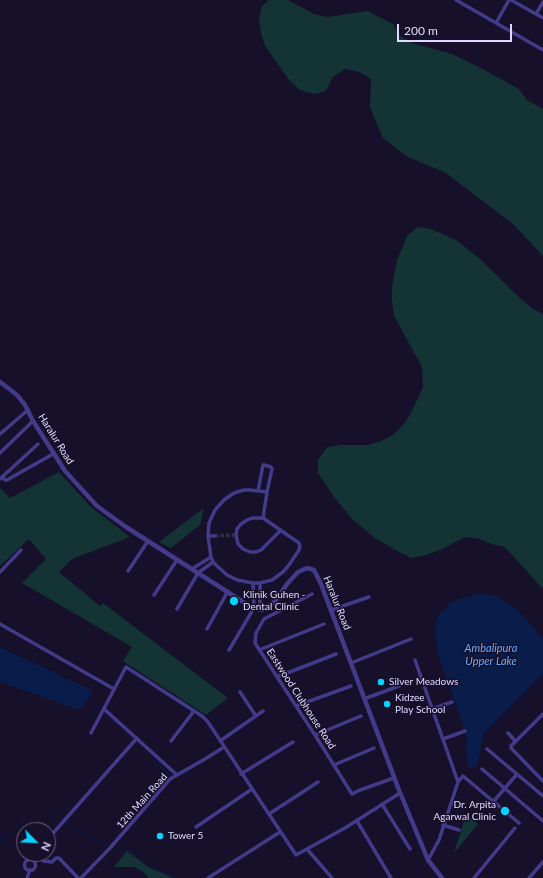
<!DOCTYPE html>
<html>
<head>
<meta charset="utf-8">
<style>
  body { margin:0 }
  #map { position:relative; width:543px; height:878px; overflow:hidden; background:#16102a; font-family:Lato,sans-serif }
  canvas { display:block }
  .north { position:absolute; left:16px; top:822px; width:40px; height:40px; box-sizing:border-box; background:#16102a; border:1px solid #67607f; border-radius:50%; rotate:114deg; font-size:11px; font-weight:700; line-height:16px; text-align:center; color:#e0d9ff }
  .north::after { content:''; display:block; margin:auto; width:14px; height:18px; background:#05d3ff; clip-path:polygon(50% 0,100% 100%,50% 72%,0 100%) }
  .scale { position:absolute; left:397px; top:24px; width:115px; height:18px; box-sizing:border-box; border:2px solid #e0d9ff; border-top:0; padding-left:5px; font-size:12px; line-height:14px; white-space:nowrap; color:#e0d9ff; -webkit-text-stroke:3px #16102a; paint-order:stroke }
</style>
</head>
<body>
<div id="map">
<canvas width="543" height="878"></canvas>
<div class="north">N</div>
<div class="scale">200 m</div>
</div>
<script>
const context = document.querySelector('canvas').getContext('2d');
context.lineJoin = 'round';
function fill(path, color) { context.fillStyle = color; context.fill(path, 'evenodd'); }
const toPath = rows => new Path2D(rows.map(r => 'M' + r).join(''));
function strokePath(path, color, width, dash) { context.strokeStyle = color; context.lineWidth = width; context.lineCap = dash ? 'butt' : 'round'; context.setLineDash(dash || []); context.stroke(path); }
function write(font, color, halo, rows, align = 'center') {
  context.font = font + ' Lato,sans-serif'; context.lineWidth = 3; context.setLineDash([]); context.textBaseline = 'middle'; context.strokeStyle = halo; context.fillStyle = color; for (const [text, x, y, turn = 0] of rows) {
    context.save(); context.translate(x, y); context.rotate((+turn || 0) * Math.PI / 180); context.textAlign = isNaN(turn) ? turn : align; if (halo) context.strokeText(text, 0, 0); context.fillText(text, 0, 0); context.restore();
  }
}
fill(toPath([
  [269,0,288,0,314,14,327,17,368,11,393,24,400,36,412,43,452,54,479,67,519,89,527,100,543,109,543,256,514,225,446,173,406,156,383,138,375,120,370,107,371,79,359,72,345,69,333,77,326,91,314,94,300,90,290,81,265,46,261,33,259,20,262,6],
  [417,227,431,229,456,240,478,257,521,299,532,308,543,314,543,589,505,547,491,544,479,539,465,537,440,550,426,555,412,558,399,552,375,538,353,520,334,497,318,473,318,460,327,447,340,445,368,445,381,441,393,435,404,424,411,413,423,387,422,367,394,316,392,301,392,287,397,260,407,236],
  [59,472,91,507,130,537,72,559,59,572,100,606,103,603,228,698,206,715,123,661,132,647,22,583,46,559,29,539,0,566,0,488,10,498],
  [204,508,200,525,171,548,159,542],
  [466,815,478,824,454,853],
  [127,851,148,867,173,878,149,878,142,871,134,867,114,867]
]), '#133334');
fill(toPath([
  [476,594,494,595,516,608,543,638,543,674,484,733,477,766,468,768,466,746,467,736,437,652,435,627,439,614,453,601],
  [0,647,93,691,80,710,0,682]
]), '#091c4a');
strokePath(toPath([
  [88,698,97,705,170,776],
  [65,822,80,833,110,846],
  [0,843,39,803,63,820],
  [113,847,117,849,122,845,149,867,176,878]
]), '#091c4a', 1);
strokePath(toPath([
  [215,536,235,535]
]), '#342e4a', 3.5, [3.5, 2]);
strokePath(toPath([
  [456,0,543,50],
  [511,0,543,18],
  [536,14,543,2],
  [496,23,509,0],
  [0,434,28,410],
  [0,453,33,421],
  [2,477,5,480,7,480,53,454],
  [0,479,38,444],
  [244,490,250,490,267,492,263,518,299,543,300,546,299,550,289,565,283,572,272,580,260,583,253,583,237,580,227,575,217,566,213,562,211,557,208,536,209,523,215,510,224,500,234,493,244,490],
  [258,491,263,465,264,465,271,467,272,469,267,492],
  [263,518,252,518,247,520,241,524,237,529,236,535,238,544,243,549,250,552,256,552,261,550,281,530],
  [208,536,215,536],
  [192,569,211,557],
  [128,571,148,541],
  [0,572,21,550],
  [312,594,264,619,256,633,255,643,296,706,315,735,352,794,360,790,394,778],
  [154,595,177,560],
  [177,609,198,573,213,562],
  [260,609,260,583],
  [331,610,369,597],
  [0,624,114,689],
  [207,629,228,591],
  [229,650,254,608,253,583],
  [259,650,324,624],
  [415,660,458,782],
  [351,663,411,639],
  [277,677,336,654],
  [240,692,256,716],
  [364,699,399,686],
  [296,706,351,686],
  [104,709,177,775],
  [432,709,452,702],
  [543,714,511,746,511,748,543,781],
  [91,733,126,667,202,716,208,722,296,855,345,828,400,793],
  [508,733,515,741],
  [315,735,361,716],
  [443,739,465,731],
  [171,741,194,711],
  [220,741,263,711],
  [487,749,543,796],
  [334,765,374,748],
  [482,769,543,821],
  [241,774,293,742],
  [494,801,517,774],
  [382,804,410,849],
  [269,814,318,782],
  [357,821,391,878],
  [443,825,459,830],
  [196,827,252,789],
  [48,839,137,738],
  [307,849,332,878],
  [38,854,44,861,52,862,56,858,59,858,78,878],
  '24.5 865a5.5 5.5 0 1 1 11 0a5.5 5.5 0 1 1-11 0Z',
  [428,860,439,840,458,782,463,776,519,823],
  [27,878,30,870],
  [81,878,110,848,170,779,205,759,224,747],
  [208,878,280,832],
  [474,878,515,828],
  [529,878,543,862]
]), '#433a8a', 3.5);
strokePath(toPath([
  [0,382,17,395,25,405,33,421,65,471,97,506,126,527,251,607,262,610,272,604,279,596,287,584,298,572,307,568,314,570,321,584,399,790,428,860,442,878]
]), '#433a8a', 4.5);
for (const [x, y, r, color] of [
  [234,601,5,"#05d3ff"],
  [381,682,4,"#05d3ff"],
  [387,704,4,"#05d3ff"],
  [505,811,5,"#05d3ff"],
  [160,836,4,"#05d3ff"]
]) { const dot = new Path2D(); dot.arc(x, y, r, 0, 2 * Math.PI); context.fillStyle = color; context.fill(dot); strokePath(dot, '#16102a', 1.5); }
write('10px', '#e0d9ff', '#16102a', [
  ["Haralur Road",56,439,58],
  ["Haralur Road",337,603,68],
  ["Eastwood Clubhouse Road",301,699,57],
  ["12th Main Road",142,801,-48]
]);
write('10px', '#e0d9ff', '#16102a', [
  ["Klinik Guhen -",243,595],
  ["Dental Clinic",243,607],
  ["Silver Meadows",389,682],
  ["Kidzee",395,698],
  ["Play School",395,710],
  ["Dr. Arpita",496,805,"right"],
  ["Agarwal Clinic",496,817,"right"],
  ["Tower 5",168,836]
], 'left');
write('italic 11px', '#67adff', '#16102a', [
  ["Ambalipura",491,648],
  ["Upper Lake",491,661]
]);
</script>
</body>
</html>
